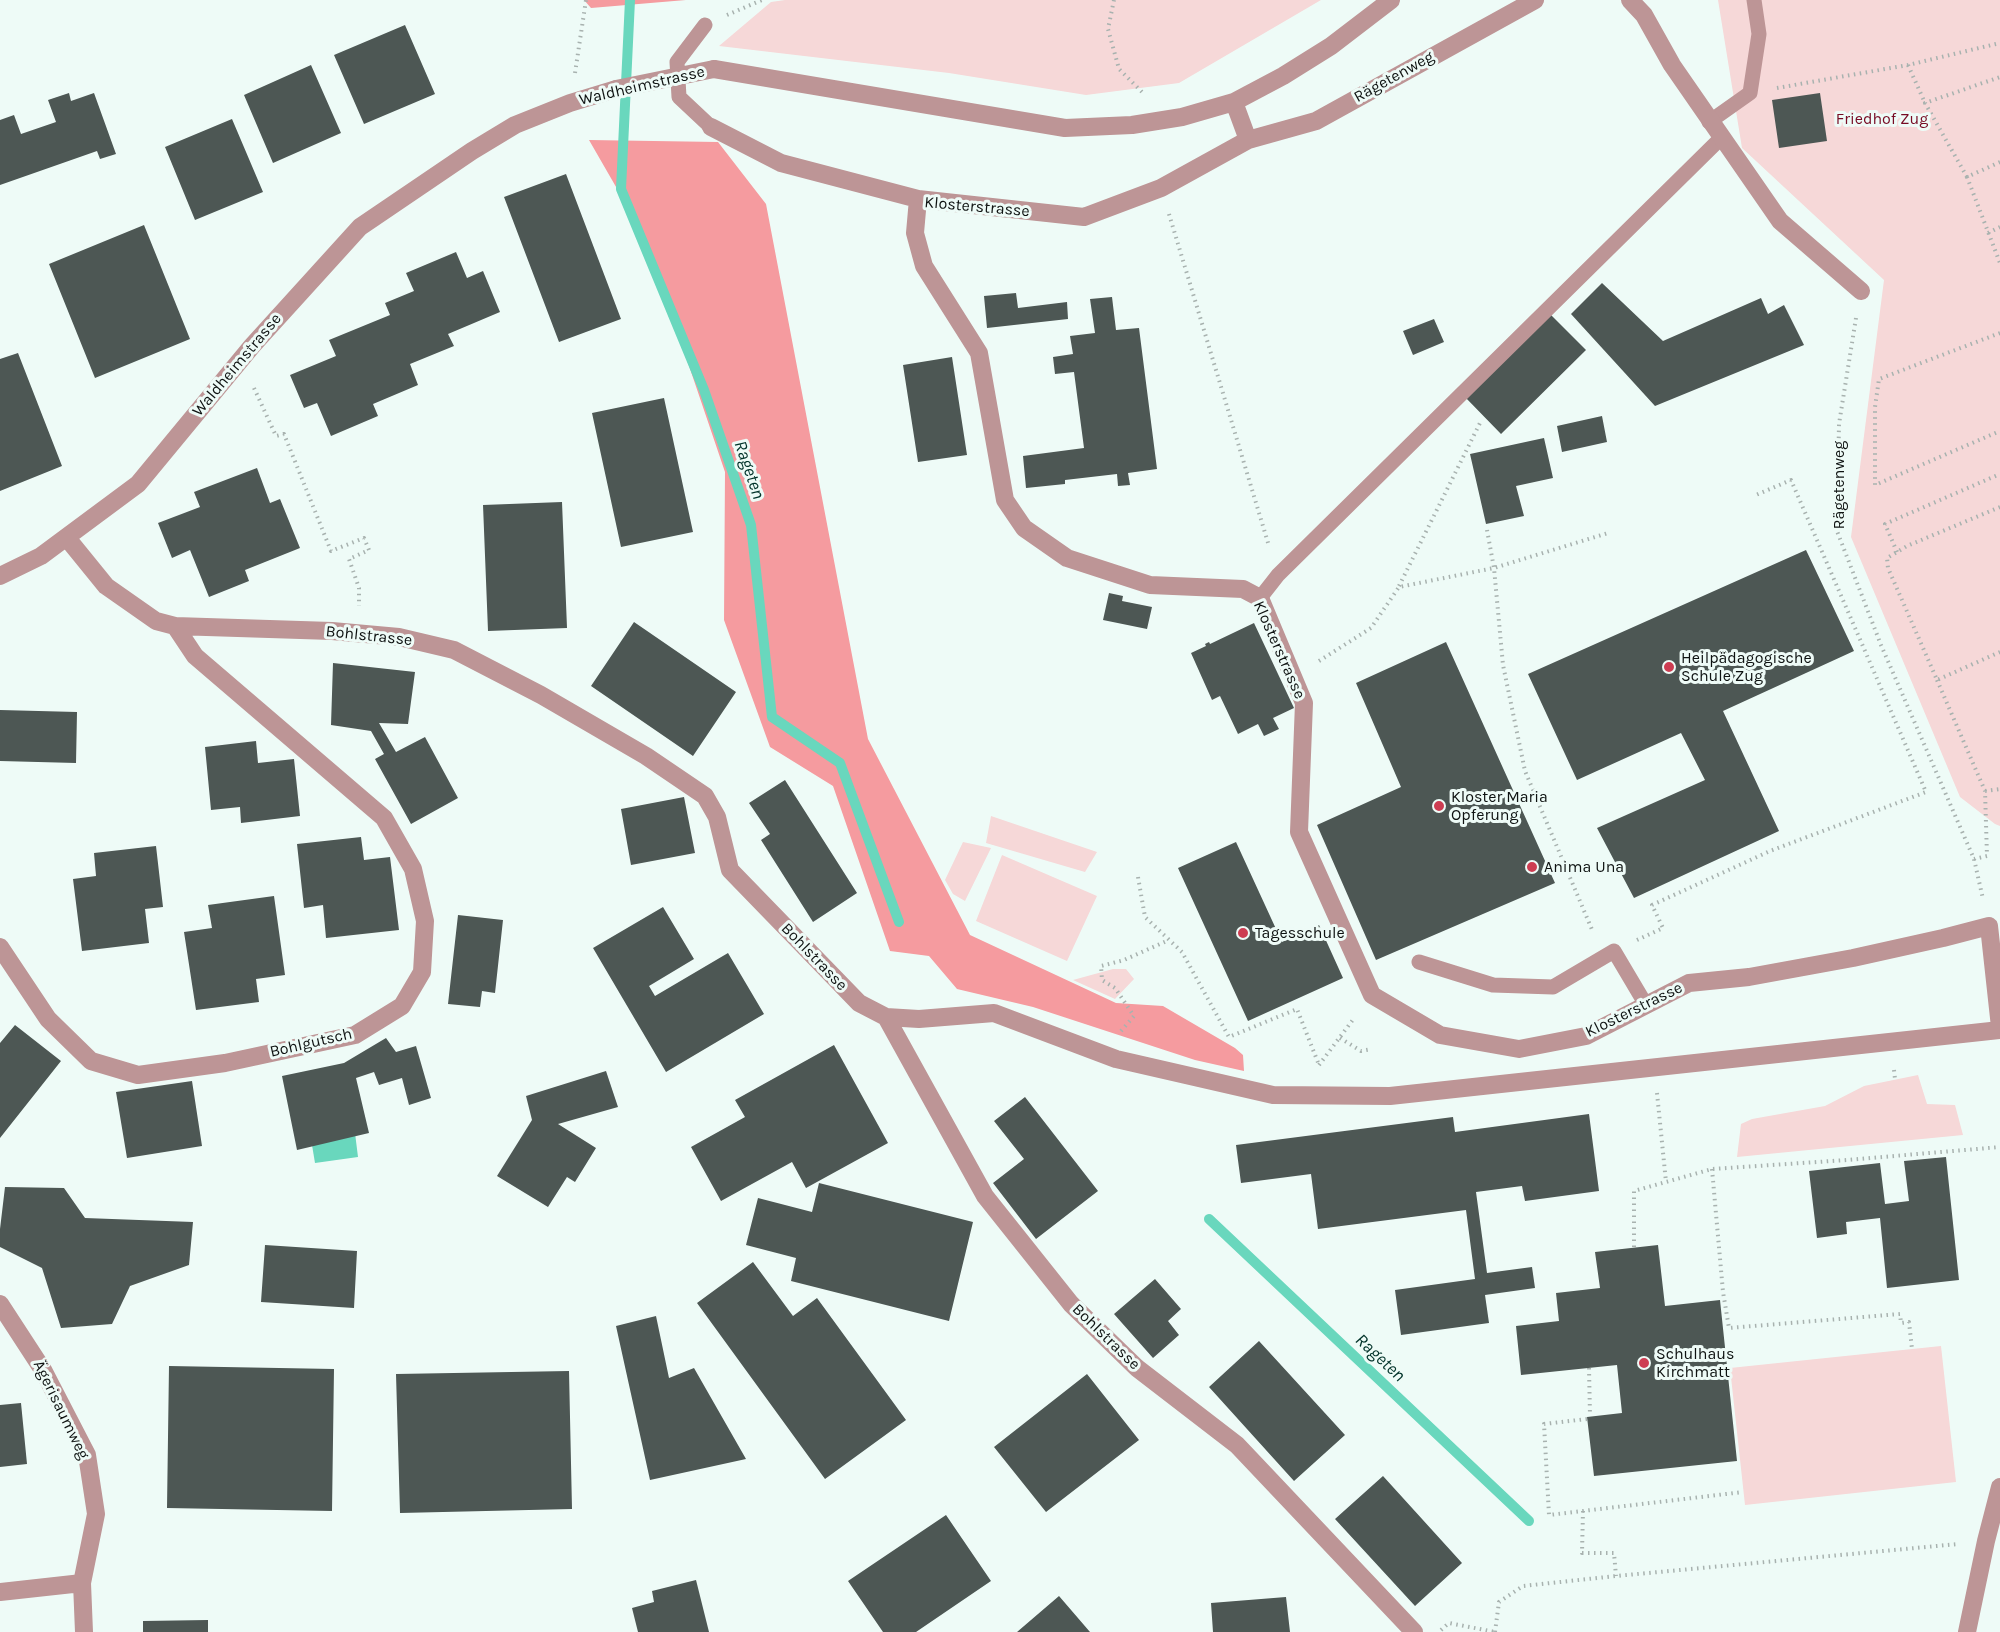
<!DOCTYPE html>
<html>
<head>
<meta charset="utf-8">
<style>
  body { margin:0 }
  canvas { display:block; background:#eefbf7 }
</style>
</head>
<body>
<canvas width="2000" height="1632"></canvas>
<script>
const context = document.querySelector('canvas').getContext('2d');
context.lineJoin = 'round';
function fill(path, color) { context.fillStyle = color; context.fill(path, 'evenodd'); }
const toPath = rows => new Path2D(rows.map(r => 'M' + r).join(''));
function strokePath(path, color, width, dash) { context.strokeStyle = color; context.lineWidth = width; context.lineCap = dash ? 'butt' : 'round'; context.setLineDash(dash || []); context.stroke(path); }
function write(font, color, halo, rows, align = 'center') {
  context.font = font + ' Karla,sans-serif'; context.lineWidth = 6; context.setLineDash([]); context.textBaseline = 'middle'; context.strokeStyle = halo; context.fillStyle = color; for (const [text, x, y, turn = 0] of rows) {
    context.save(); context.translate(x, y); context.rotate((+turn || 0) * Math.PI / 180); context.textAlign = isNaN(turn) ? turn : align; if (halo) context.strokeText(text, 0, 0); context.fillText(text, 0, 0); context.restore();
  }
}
fill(toPath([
  [785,0,1321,0,1179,83,1086,95,949,73,719,46,771,2],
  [1718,0,2000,0,2000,826,1995,824,1960,797,1851,537,1884,280,1742,148],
  [991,816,1097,852,1085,872,986,843],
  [963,842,991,848,965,901,953,894,945,880],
  [1002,855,1097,896,1067,961,976,921],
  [1113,969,1126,969,1134,979,1115,999,1073,980],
  [1918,1075,1927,1104,1955,1105,1963,1135,1737,1157,1741,1124,1752,1119,1825,1106,1864,1086],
  [1941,1346,1956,1482,1745,1505,1730,1368]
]), '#f6d8d8');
fill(toPath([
  [584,0,686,0,591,8],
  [589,140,718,142,766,204,868,739,970,935,1116,1003,1163,1006,1235,1048,1243,1055,1244,1071,1195,1060,1033,1007,957,989,929,956,890,951,833,786,770,747,724,620,725,472,646,239]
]), '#f59b9f');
fill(toPath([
  [355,1133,358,1157,315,1163,311,1139]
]), '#69d7bd');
strokePath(toPath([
  [630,0,621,189,704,390,751,525,772,717,840,763,899,922],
  [1209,1219,1529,1521]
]), '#69d7bd', 10);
fill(toPath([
  [405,25,435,94,364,124,334,55],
  [311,65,341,133,273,163,244,95],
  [69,93,71,101,94,93,116,154,100,159,97,151,0,185,0,120,14,115,21,134,56,122,48,100],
  [1820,93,1827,141,1779,148,1772,100],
  [232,119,263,192,195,220,165,147],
  [566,174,621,319,559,342,504,197],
  [144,225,190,339,95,378,49,264],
  [456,252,467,278,483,271,500,312,448,334,454,346,410,364,418,385,373,404,378,416,331,436,317,403,304,408,290,375,336,356,329,340,390,315,385,303,414,291,406,273],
  [1602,283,1663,341,1761,298,1768,314,1784,305,1804,345,1655,406,1571,314],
  [1016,293,1018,308,1067,302,1068,319,987,328,984,296],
  [1112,297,1116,330,1139,328,1157,469,1128,473,1130,485,1118,486,1117,474,1065,480,1065,484,1026,488,1023,456,1084,448,1074,372,1055,374,1053,357,1073,354,1070,336,1095,333,1090,299],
  [1550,314,1586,350,1501,434,1465,397],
  [1434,319,1444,342,1413,355,1403,331],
  [18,353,62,466,0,491,0,359],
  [952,357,967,455,918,462,903,365],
  [664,398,693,532,621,547,592,413],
  [1602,416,1607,442,1562,452,1557,426],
  [1544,438,1553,478,1516,486,1524,516,1486,524,1470,454],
  [257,468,270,503,280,499,300,548,245,570,249,581,209,597,190,550,172,558,158,523,200,507,194,492],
  [562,502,567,628,488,631,483,505],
  [1806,550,1854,651,1723,711,1779,831,1634,898,1597,828,1705,780,1681,733,1577,780,1528,674],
  [1109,593,1123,596,1122,601,1152,607,1147,629,1103,620],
  [634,622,736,692,693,756,591,686],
  [1254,623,1294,708,1273,718,1279,729,1264,736,1258,724,1238,734,1220,696,1212,700,1191,653,1206,646,1205,644,1209,642,1210,644],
  [1446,642,1555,883,1376,960,1317,825,1401,787,1356,683],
  [333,663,415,672,408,724,379,723,396,752,425,737,458,798,411,824,375,759,384,754,371,731,331,725],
  [0,710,77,712,76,763,0,761],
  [256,741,258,763,294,759,300,816,241,823,240,807,211,810,205,747],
  [785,780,857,893,813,922,761,840,770,834,749,803],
  [684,797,695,853,631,865,621,809],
  [361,837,364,860,390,857,399,930,326,938,323,905,304,908,297,844],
  [1236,842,1282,942,1319,925,1343,978,1248,1021,1178,868],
  [156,846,163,907,145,909,149,943,82,951,73,879,96,876,94,853],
  [274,896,285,975,256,979,259,1002,196,1010,184,932,212,928,208,905],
  [663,907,694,959,649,986,655,996,728,953,764,1014,666,1072,593,948],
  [458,915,503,920,495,993,482,991,480,1007,448,1004],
  [15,1025,61,1061,0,1138,0,1043],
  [386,1038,396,1052,416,1046,431,1098,409,1105,402,1078,379,1085,374,1072,356,1078,369,1133,297,1150,282,1076,344,1063],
  [834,1045,888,1143,806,1188,792,1162,721,1201,691,1147,745,1117,735,1100],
  [606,1071,618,1107,558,1124,596,1148,575,1182,567,1177,548,1207,497,1176,532,1120,526,1096],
  [192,1081,202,1146,127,1158,116,1092],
  [1025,1097,1098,1191,1036,1239,993,1183,1024,1159,994,1121],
  [1589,1114,1599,1191,1525,1201,1522,1186,1476,1192,1487,1273,1532,1267,1535,1288,1485,1295,1489,1323,1401,1335,1395,1290,1475,1279,1466,1210,1318,1229,1311,1174,1241,1183,1236,1145,1453,1117,1455,1132],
  [1946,1157,1959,1280,1887,1288,1880,1218,1846,1222,1847,1234,1817,1238,1809,1171,1880,1163,1885,1204,1909,1201,1904,1161],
  [819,1183,973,1222,949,1321,791,1281,796,1258,746,1245,758,1198,812,1212],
  [5,1187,64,1188,85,1218,193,1222,189,1265,130,1286,112,1324,61,1328,42,1268,0,1247,0,1229],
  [265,1245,357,1251,354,1308,261,1302],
  [1658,1245,1665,1306,1720,1300,1737,1461,1594,1476,1587,1417,1622,1413,1617,1365,1521,1375,1516,1326,1559,1321,1556,1293,1600,1288,1595,1252],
  [753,1262,793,1316,817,1298,906,1420,825,1479,697,1303],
  [1155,1279,1181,1309,1168,1321,1179,1335,1153,1358,1114,1314],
  [656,1316,669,1378,694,1368,746,1459,650,1480,616,1326],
  [1259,1341,1345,1435,1294,1481,1209,1387],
  [169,1366,334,1369,332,1511,167,1508],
  [569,1371,572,1509,400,1513,396,1374],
  [1087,1374,1139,1440,1046,1512,994,1447],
  [21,1403,27,1464,0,1467,0,1405],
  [1383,1476,1462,1563,1415,1606,1335,1519],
  [946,1515,991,1581,916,1632,883,1632,848,1581],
  [696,1580,709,1632,638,1632,632,1608,654,1602,652,1591],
  [1059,1596,1090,1632,1017,1632],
  [1286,1597,1290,1632,1213,1632,1211,1603],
  [208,1620,208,1632,143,1632,143,1621]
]), '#4d5754');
strokePath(toPath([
  [1114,0,1108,29,1119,69,1144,94],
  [727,15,762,0],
  [1908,65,1925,103],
  [575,73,586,0],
  [1777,88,1908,65,2000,43],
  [2000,162,1967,177,2000,263],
  [1967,177,1925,103,2000,77],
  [1169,214,1269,546],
  [1988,233,2000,227],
  [1856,318,1839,424,1837,531,1881,645,1974,859,1983,899],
  [2000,333,1879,379,1875,407,1875,485,2000,431],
  [254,388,276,436,284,434,331,551,364,538,369,550,349,559,359,588,359,606],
  [2000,507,1907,546,1887,558,1888,568,1937,680,2000,652],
  [1487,530,1494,568,1503,665,1525,771,1593,932],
  [1897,552,1885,524,2000,474],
  [1399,586,1480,423],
  [1319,661,1371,628,1399,587,1494,568,1608,533],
  [1937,680,1985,791,1987,856,1974,859],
  [1985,791,2000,789],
  [1138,877,1145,917,1182,952,1229,1037,1297,1009,1319,1065],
  [1637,940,1663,928,1652,905,1770,851,1926,792,1791,480,1756,495],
  [1121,1031,1134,1016,1115,988,1102,980,1101,966,1124,960,1169,940],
  [1340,1038,1361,1051,1372,1049],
  [1319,1065,1355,1017],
  [1894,1070,1895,1079],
  [1657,1093,1666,1182],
  [1712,1169,1723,1292,1729,1328,1900,1314,1901,1323,1909,1322,1912,1349],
  [1634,1247,1634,1191,1712,1169,1847,1160,2000,1147],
  [1589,1368,1590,1416],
  [1587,1419,1544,1424,1549,1515,1743,1492],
  [1583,1511,1582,1553,1614,1553,1616,1576],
  [1441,1630,1449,1623,1495,1632],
  [1495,1632,1499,1602,1523,1586,1616,1576,1958,1544]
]), '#a8b2af', 4, [1.5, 4.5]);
strokePath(toPath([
  [705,25,677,62,679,97,711,127],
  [1709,122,1750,93,1759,34,1754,0],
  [1260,598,1278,575,1721,138],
  [1419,962,1493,985,1553,987,1614,951,1646,1005]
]), '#bd9596', 15);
strokePath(toPath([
  [1630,0,1644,15,1672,65,1780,221,1861,291],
  [714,69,1065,128,1132,125,1182,117,1234,102,1283,76,1331,46,1391,0],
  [1234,102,1248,140,1161,188,1084,217,918,199,915,233,924,266,979,353,1005,500,1024,528,1067,558,1150,585,1243,589,1260,598,1304,703,1299,832,1372,995,1440,1035,1519,1049,1586,1036,1689,983,1749,977,1853,958,1943,938,1989,926,2000,1027],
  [711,127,781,163,918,199],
  [1248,140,1316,121,1535,0],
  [67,538,106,586,156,621,175,626,332,631,399,637,454,650,541,695,646,756,705,796,717,817,730,870,859,1003,886,1017,985,1196,1071,1304,1137,1368,1237,1445,1414,1632],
  [0,576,41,556,138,484,252,346,360,227,472,151,515,125,570,103,616,89],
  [0,947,48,1019,91,1061,138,1075,225,1063,355,1035,402,1006,422,972,425,921,413,869,384,818,195,656,175,626],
  [886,1017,919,1019,994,1013,1116,1059,1273,1095,1390,1096,2000,1030],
  [0,1304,43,1370,87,1455,96,1514,82,1583,84,1632],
  [0,1592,82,1583],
  [1967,1632,1986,1541,2000,1487]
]), '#bd9596', 18);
strokePath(toPath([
  [616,89,714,69]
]), '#bd9596', 18);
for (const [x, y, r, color] of [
  [1669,667,6,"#cd3d52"],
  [1439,806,6,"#cd3d52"],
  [1532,867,6,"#cd3d52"],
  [1243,933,6,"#cd3d52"],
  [1644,1363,6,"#cd3d52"]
]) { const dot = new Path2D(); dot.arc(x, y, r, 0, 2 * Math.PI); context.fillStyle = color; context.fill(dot); strokePath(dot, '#eefbf7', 2); }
write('16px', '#0e1211', '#eefbf7', [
  ["Rägetenweg",1394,77,-29],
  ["Waldheimstrasse",642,86,-13],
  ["Klosterstrasse",977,207,5],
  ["Waldheimstrasse",237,365,-50],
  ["Rägetenweg",1839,485,-90],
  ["Bohlstrasse",369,636,6],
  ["Klosterstrasse",1279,650,66],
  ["Bohlstrasse",814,957,46],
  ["Klosterstrasse",1634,1010,-26],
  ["Bohlgutsch",311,1043,-13],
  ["Bohlstrasse",1106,1337,44],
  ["Ägerisaumweg",61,1410,64]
]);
write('16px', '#770b24', '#eefbf7', [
  ["Friedhof Zug",1882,119]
]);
write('16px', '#0e1211', '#eefbf7', [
  ["Heilpädagogische",1681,658],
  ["Schule Zug",1681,676],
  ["Kloster Maria",1451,797],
  ["Opferung",1451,815],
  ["Anima Una",1544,867],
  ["Tagesschule",1255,933],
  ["Schulhaus",1656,1354],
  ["Kirchmatt",1656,1372]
], 'left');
write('italic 18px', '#003229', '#eefbf7', [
  ["Rageten",749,470,71],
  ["Rageten",1380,1358,43]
]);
</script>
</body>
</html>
